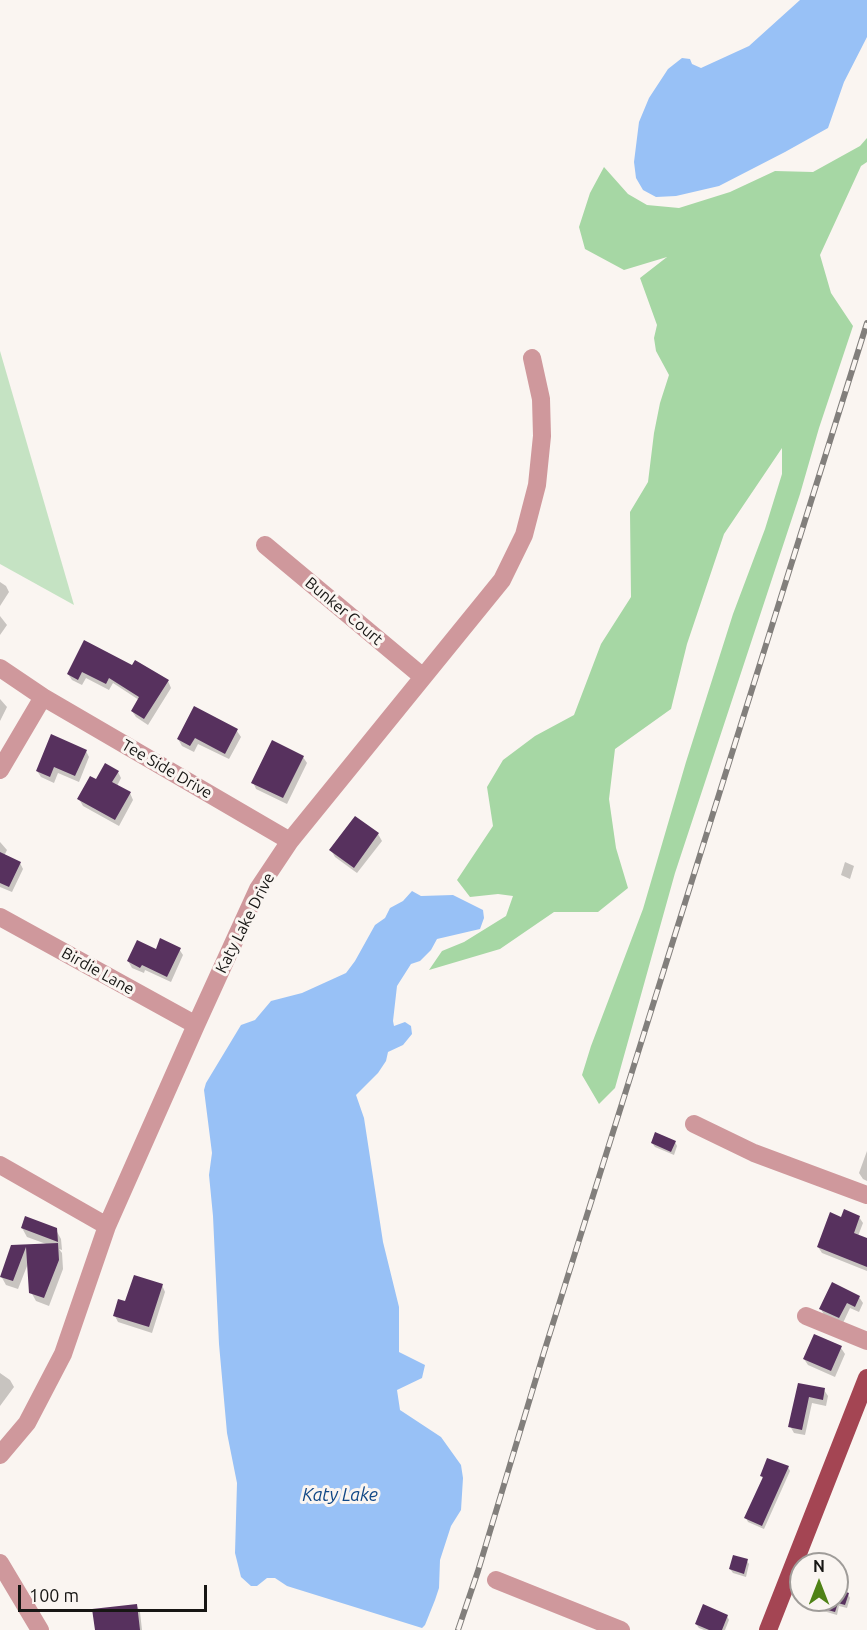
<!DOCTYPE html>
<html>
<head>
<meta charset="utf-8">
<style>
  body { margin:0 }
  #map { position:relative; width:867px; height:1630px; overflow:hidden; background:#faf5f1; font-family:Ubuntu,sans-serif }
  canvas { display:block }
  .north { position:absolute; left:789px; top:1552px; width:60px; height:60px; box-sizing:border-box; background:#faf5f1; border:2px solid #9f9c99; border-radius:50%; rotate:0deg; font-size:16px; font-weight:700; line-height:24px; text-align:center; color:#171614 }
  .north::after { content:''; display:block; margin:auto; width:21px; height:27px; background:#4f8216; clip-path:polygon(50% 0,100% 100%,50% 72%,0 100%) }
  .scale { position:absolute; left:18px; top:1585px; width:189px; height:27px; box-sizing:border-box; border:3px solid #171614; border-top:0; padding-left:8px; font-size:18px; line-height:21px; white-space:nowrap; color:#171614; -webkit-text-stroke:4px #faf5f1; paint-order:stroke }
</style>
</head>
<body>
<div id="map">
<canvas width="867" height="1630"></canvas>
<div class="north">N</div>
<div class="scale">100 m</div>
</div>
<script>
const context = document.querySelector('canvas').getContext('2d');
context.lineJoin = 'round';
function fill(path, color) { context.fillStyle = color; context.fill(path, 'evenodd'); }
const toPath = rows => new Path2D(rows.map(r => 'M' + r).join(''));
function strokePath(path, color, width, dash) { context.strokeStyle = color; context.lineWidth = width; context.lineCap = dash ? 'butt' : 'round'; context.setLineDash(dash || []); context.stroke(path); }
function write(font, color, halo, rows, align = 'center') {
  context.font = font + ' Ubuntu,sans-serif'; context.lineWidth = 6; context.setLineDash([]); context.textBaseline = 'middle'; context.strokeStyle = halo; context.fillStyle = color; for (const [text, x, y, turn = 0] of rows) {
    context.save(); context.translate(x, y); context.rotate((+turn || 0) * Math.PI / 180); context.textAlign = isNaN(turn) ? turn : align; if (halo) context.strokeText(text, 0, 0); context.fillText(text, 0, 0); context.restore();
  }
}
fill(toPath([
  [0,351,74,605,0,564]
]), '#c5e3c3');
fill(toPath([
  [867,138,867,162,861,166,820,255,831,293,853,326,819,428,800,494,675,873,615,1088,599,1104,582,1075,591,1046,643,909,686,762,733,614,765,529,782,474,782,448,724,534,687,644,671,709,615,749,609,799,616,848,628,888,598,912,554,912,500,949,429,970,442,951,464,942,506,916,513,896,498,894,470,897,457,880,493,826,487,787,503,760,535,736,574,715,601,644,631,597,630,512,648,482,654,433,660,403,669,375,656,351,654,338,657,325,640,278,667,257,624,270,585,249,579,227,590,193,604,167,628,194,647,205,679,208,730,192,775,171,813,172,860,146]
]), '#a6d7a4');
fill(toPath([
  [800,0,867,0,867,37,844,82,828,128,785,152,719,186,676,196,656,197,643,190,636,178,634,162,639,122,649,98,668,69,682,58,690,59,692,64,701,68,749,46],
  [412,891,421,896,453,895,483,910,484,918,480,929,437,939,431,950,420,961,411,964,397,986,393,1021,394,1026,405,1022,411,1026,412,1034,403,1045,388,1052,386,1061,378,1073,356,1095,364,1118,383,1242,399,1307,399,1352,425,1365,422,1378,397,1390,400,1410,441,1437,461,1465,463,1478,461,1510,451,1526,440,1560,439,1588,435,1600,425,1625,422,1628,287,1586,275,1578,267,1578,257,1586,251,1586,241,1577,235,1553,237,1483,227,1433,219,1344,213,1216,209,1175,212,1153,204,1090,206,1083,241,1025,255,1020,271,1001,302,993,346,973,355,961,375,925,385,918,390,908,403,901]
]), '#98c1f6');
fill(toPath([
  [0,582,6,586,9,592,0,606],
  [0,616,7,625,0,635],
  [85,642,133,667,168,681,171,688,148,725,136,717,132,711,139,700,113,683,109,690,86,678,82,685,72,680,68,674],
  [0,699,7,707,0,721],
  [237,731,241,737,229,759,198,744,194,752,182,746,178,739],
  [86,751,89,757,79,782,58,773,54,783,41,777,37,771],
  [303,757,307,763,287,804,256,789,253,782],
  [118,772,121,778,117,786,130,793,133,800,119,826,83,806,79,799,97,781],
  [378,834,382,841,357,873,335,857,331,850],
  [0,842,7,850,4,856,20,863,23,869,12,892,0,887],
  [845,862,854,866,850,879,841,875],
  [179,949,183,955,171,982,145,970,144,973,132,968,128,961,156,951],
  [675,1142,677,1146,674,1155,655,1147,652,1143],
  [867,1151,867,1181,863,1179,859,1173],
  [859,1217,863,1223,858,1236,867,1239,867,1271,822,1253,818,1247,842,1219],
  [22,1228,56,1230,61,1239,62,1250,59,1249,62,1253,63,1269,49,1306,36,1301,31,1292,29,1261,18,1289,6,1285,1,1276,13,1247,49,1245,27,1237],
  [162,1285,165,1292,152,1333,118,1322,115,1316],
  [859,1297,863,1303,859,1312,850,1308,843,1323,824,1315,821,1309],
  [841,1348,845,1354,835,1377,808,1365,804,1359],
  [0,1373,10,1380,14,1387,0,1406],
  [799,1385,824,1390,828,1396,826,1406,812,1403,805,1435,794,1433,790,1426],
  [788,1467,790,1471,764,1529,748,1522,746,1518,763,1479,761,1475],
  [747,1561,749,1564,746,1577,733,1573,730,1569],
  [837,1591,848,1594,850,1598,847,1608,839,1606,837,1615,820,1610,818,1606,819,1600,837,1600],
  [137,1606,140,1612,142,1630,96,1630],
  [727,1616,729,1620,725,1630,704,1630,699,1628,696,1624]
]), '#0003');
fill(toPath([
  [84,640,132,665,135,660,169,680,144,719,131,711,139,697,109,678,106,684,82,672,78,680,67,674],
  [194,706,238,729,225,754,195,738,190,746,177,739],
  [51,734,87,750,75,776,54,767,50,777,36,771],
  [272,740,304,756,283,798,251,783],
  [105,763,119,771,112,782,131,792,115,820,77,799,90,776,96,779],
  [355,816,379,833,354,868,329,850],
  [0,852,21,862,9,887,0,883],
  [160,938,181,948,167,977,142,965,140,968,127,961,137,940,156,949],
  [655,1132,676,1141,671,1152,651,1143],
  [844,1209,860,1216,854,1233,867,1238,867,1267,817,1247,830,1212,841,1217],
  [25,1216,57,1228,58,1242,21,1228],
  [58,1243,59,1260,44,1298,29,1293,26,1247,13,1281,0,1277,11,1245],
  [134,1275,163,1284,149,1327,113,1316,118,1299,125,1301],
  [832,1282,860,1296,855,1307,847,1303,839,1318,819,1309],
  [814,1334,842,1346,831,1371,803,1359],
  [798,1383,825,1388,823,1400,809,1397,802,1430,788,1427],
  [767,1458,789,1466,762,1526,744,1518,763,1477,760,1476],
  [733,1555,748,1559,744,1574,729,1569],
  [837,1589,849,1593,845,1605,838,1603,835,1612,803,1603,803,1600,837,1600],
  [137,1604,140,1630,95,1630,92,1609],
  [703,1604,728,1615,722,1630,709,1630,695,1624]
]), '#57315e');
strokePath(toPath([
  [265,545,423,677],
  [0,668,43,697,290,841],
  [0,770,43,697],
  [0,917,196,1025],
  [694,1124,754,1153,867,1195],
  [0,1165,107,1226],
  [806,1316,867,1341],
  [0,1455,27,1423,63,1354,107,1226,196,1025,258,889,290,841,502,580,524,535,537,485,542,436,541,399,532,358],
  [0,1563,40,1630],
  [496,1580,621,1630]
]), '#cf989c', 18);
strokePath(toPath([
  [768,1630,867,1378]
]), '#a44553', 18);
const rail = toPath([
  [458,1630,478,1571,544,1352,867,323]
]);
strokePath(rail, '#827f7c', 6);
strokePath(rail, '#faf5f1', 4, [11]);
write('16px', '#171614', '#faf5f1', [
  ["Bunker Court",344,611,40],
  ["Tee Side Drive",167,769,30],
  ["Katy Lake Drive",245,923,-63],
  ["Birdie Lane",98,971,29]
]);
write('italic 18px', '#114886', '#faf5f1', [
  ["Katy Lake",340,1495]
]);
</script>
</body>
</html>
